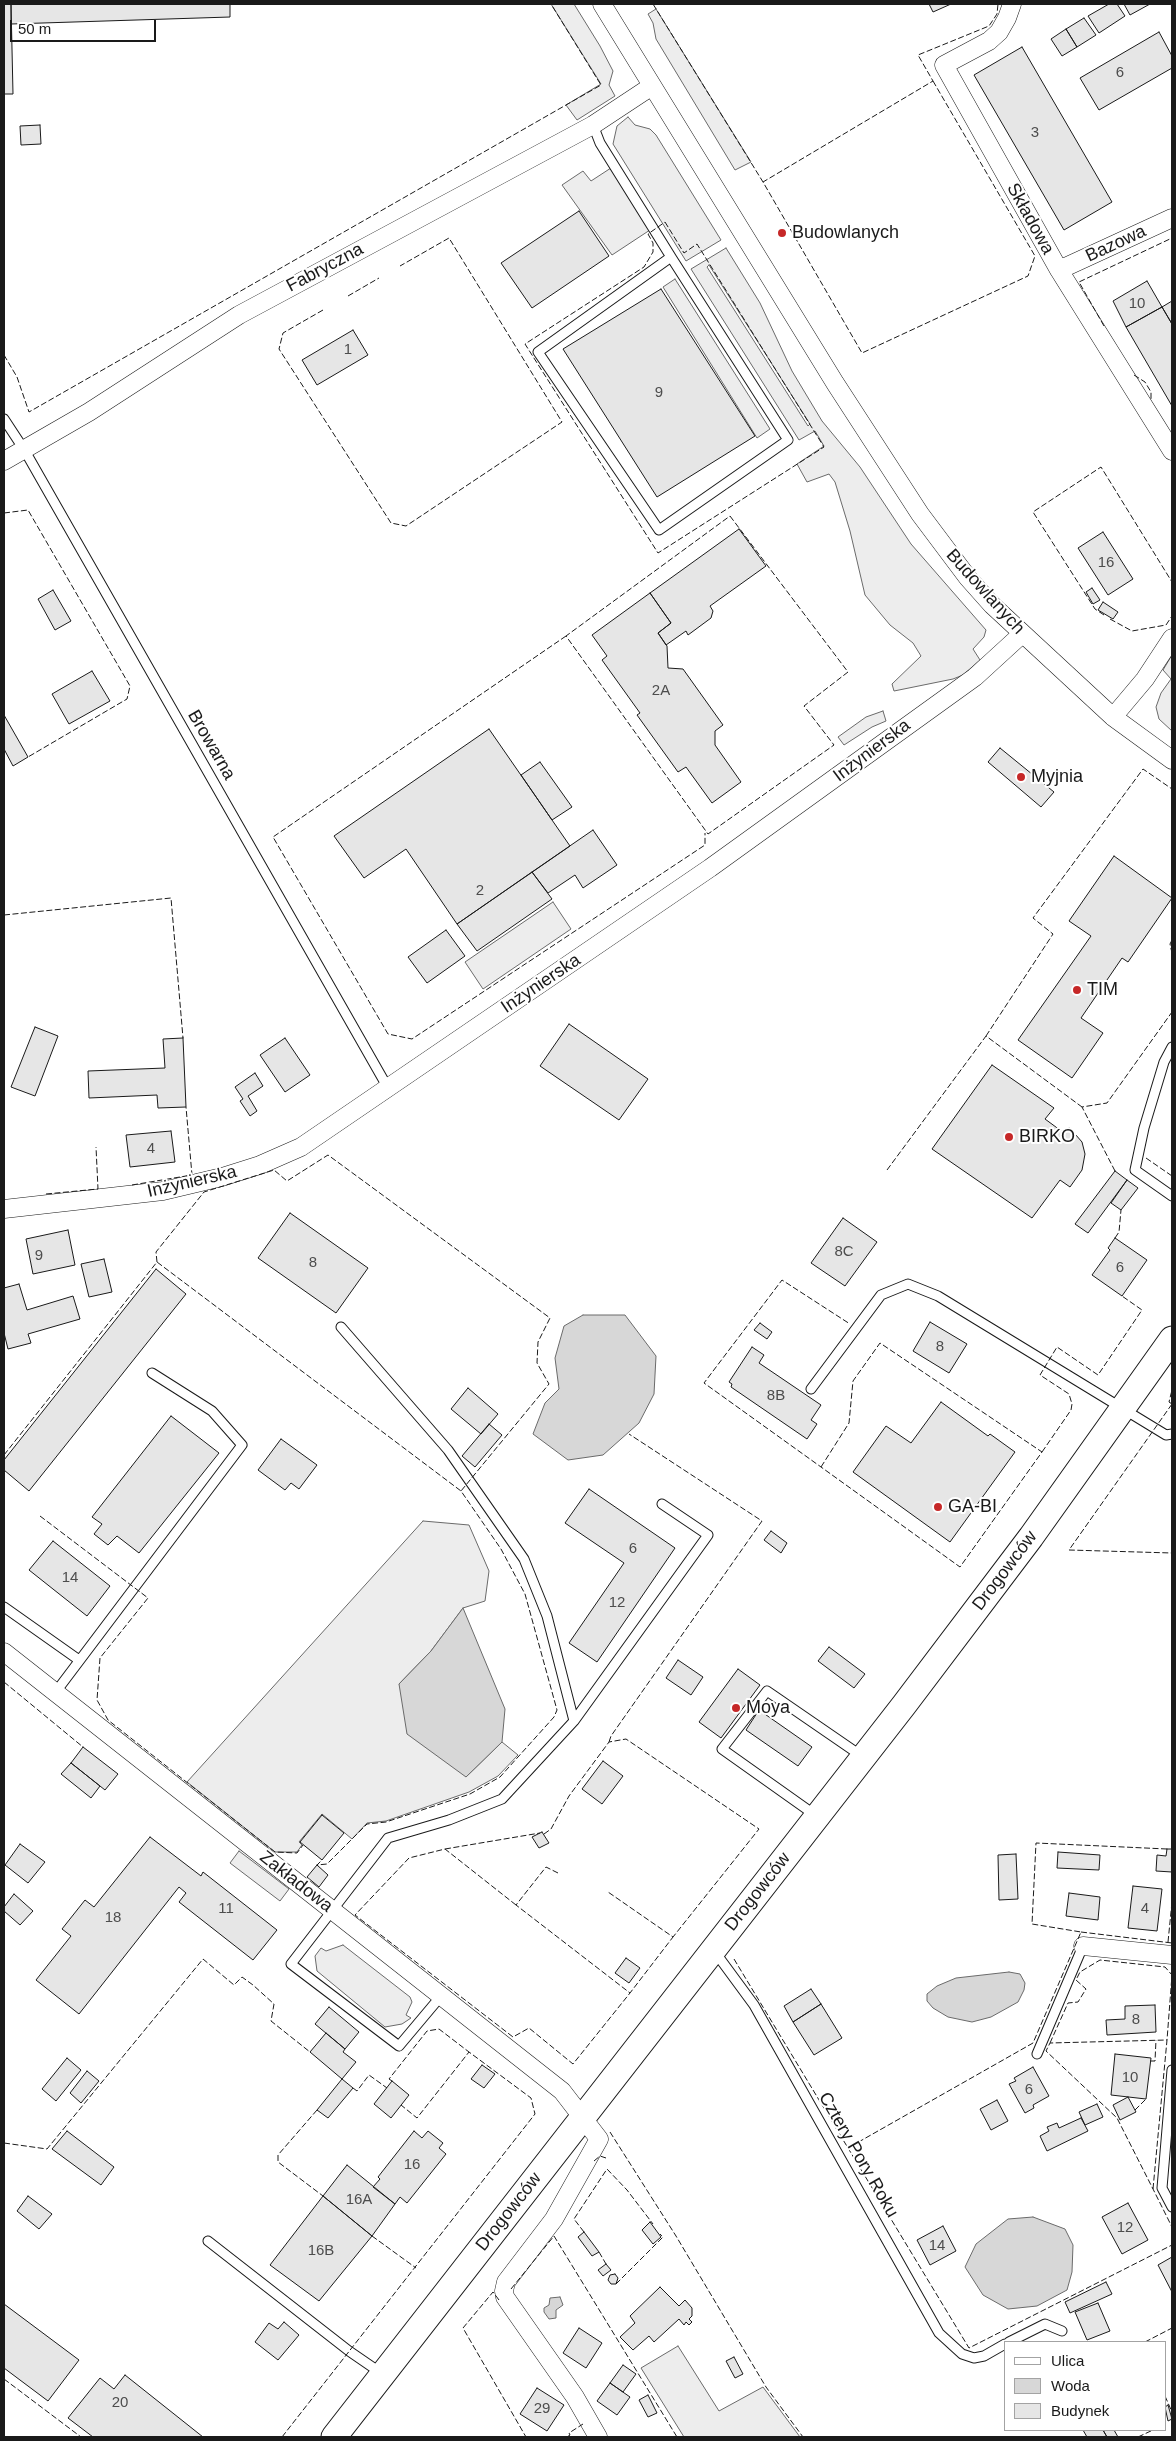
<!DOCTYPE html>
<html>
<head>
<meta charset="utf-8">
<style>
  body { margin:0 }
  #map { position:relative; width:1176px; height:2441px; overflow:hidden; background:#fff; font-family:Arial,sans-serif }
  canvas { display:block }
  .frame { position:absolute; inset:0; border:5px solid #1a1a1a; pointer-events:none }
  .legend { position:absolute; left:1004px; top:2341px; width:162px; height:90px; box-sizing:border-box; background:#fff; border:1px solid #a3a3a3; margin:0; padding:6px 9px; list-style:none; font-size:15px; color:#1a1a1a }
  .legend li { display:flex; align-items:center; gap:10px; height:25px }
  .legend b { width:25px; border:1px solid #a3a3a3 }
  .scale { position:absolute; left:10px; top:20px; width:146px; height:22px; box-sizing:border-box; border:2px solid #1a1a1a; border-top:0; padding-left:6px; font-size:15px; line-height:18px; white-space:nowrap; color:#1a1a1a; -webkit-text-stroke:4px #fff; paint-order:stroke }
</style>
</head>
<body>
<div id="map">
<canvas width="1176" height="2441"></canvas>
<div class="frame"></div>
<ul class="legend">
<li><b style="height:6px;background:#fff"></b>Ulica</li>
<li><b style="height:14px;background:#d7d7d7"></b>Woda</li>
<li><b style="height:14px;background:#e6e6e6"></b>Budynek</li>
</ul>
<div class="scale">50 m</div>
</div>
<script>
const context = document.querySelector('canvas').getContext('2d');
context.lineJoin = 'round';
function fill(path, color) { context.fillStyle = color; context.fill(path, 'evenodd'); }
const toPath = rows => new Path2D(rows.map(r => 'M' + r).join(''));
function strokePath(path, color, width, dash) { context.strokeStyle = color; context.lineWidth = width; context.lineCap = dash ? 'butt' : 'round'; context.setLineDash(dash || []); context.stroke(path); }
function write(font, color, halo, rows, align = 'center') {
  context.font = font + ' Arial,sans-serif'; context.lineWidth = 4; context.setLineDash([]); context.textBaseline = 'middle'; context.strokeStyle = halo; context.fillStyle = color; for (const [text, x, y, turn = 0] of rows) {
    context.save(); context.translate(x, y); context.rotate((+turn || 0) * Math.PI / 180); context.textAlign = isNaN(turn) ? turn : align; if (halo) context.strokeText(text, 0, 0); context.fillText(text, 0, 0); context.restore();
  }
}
const built = toPath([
  [551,4,574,4,600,46,613,71,609,85,615,96,577,120,566,105,601,84,551,4],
  [656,9,751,162,735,170,656,39,653,23,648,14,656,9],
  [628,117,635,125,650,129,656,135,721,240,686,261,613,144,617,126,628,117],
  [614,166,653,228,612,255,562,185,583,171,591,181,614,166],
  [726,248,760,303,792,371,822,421,860,467,911,544,986,630,984,637,973,649,980,660,963,675,953,679,894,691,892,684,921,656,913,643,890,625,865,595,850,531,835,482,829,474,807,482,797,464,824,446,815,431,799,440,691,269,726,248],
  [709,265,810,424,808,426,707,267,709,265],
  [675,279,770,429,757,438,663,287,675,279],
  [1172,655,1172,731,1159,719,1156,707,1161,693,1171,679,1163,670,1172,655],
  [883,711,886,721,872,727,844,745,838,737,866,717,883,711],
  [553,902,571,929,483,989,465,962,553,902],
  [423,1521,469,1525,489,1571,485,1601,463,1608,431,1651,399,1684,466,1777,502,1742,518,1755,498,1776,469,1792,386,1821,367,1823,352,1839,322,1814,299,1842,302,1845,297,1852,275,1852,187,1782,423,1521],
  [239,1851,289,1889,280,1901,230,1863,239,1851],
  [343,1945,410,1997,412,2002,406,2015,411,2018,402,2024,385,2027,317,1971,315,1956,321,1948,326,1951,343,1945],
  [678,2346,719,2411,763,2387,800,2437,684,2437,641,2368,678,2346]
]);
fill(built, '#ededed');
strokePath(built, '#6a6a6a', 1);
const water = toPath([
  [583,1315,625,1315,656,1356,654,1394,639,1423,603,1455,568,1460,533,1434,545,1403,559,1389,555,1358,564,1326,583,1315],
  [463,1608,505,1709,502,1742,466,1777,407,1734,399,1684,431,1651,463,1608],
  [1009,1972,1020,1974,1025,1983,1024,1990,1018,2002,991,2017,972,2022,948,2017,933,2008,927,2001,927,1994,937,1986,956,1978,1009,1972],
  [1033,2217,1065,2229,1073,2245,1072,2272,1067,2290,1037,2306,1008,2309,983,2295,965,2267,976,2244,1008,2219,1033,2217],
  [560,2297,563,2305,556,2310,556,2318,549,2319,544,2312,544,2308,549,2305,550,2298,560,2297]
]);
fill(water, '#d7d7d7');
strokePath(water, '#6a6a6a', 1);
const building = toPath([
  [4,4,11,4,13,94,4,94,4,4],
  [11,4,230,4,230,17,11,24,11,4],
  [929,4,951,4,933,12,929,4],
  [1109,4,1117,4,1125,16,1099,33,1088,16,1109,4],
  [1124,4,1150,4,1130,15,1124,4],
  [1084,18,1096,35,1077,47,1066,29,1084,18],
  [1066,29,1077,47,1062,56,1051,39,1066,29],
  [1159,32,1172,56,1172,68,1099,110,1080,78,1159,32],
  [1022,47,1112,202,1064,230,974,75,1022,47],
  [40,125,41,144,21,145,20,126,40,125],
  [579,211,609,256,532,308,501,263,579,211],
  [1147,281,1162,307,1126,327,1113,301,1147,281],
  [661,289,755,436,657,497,563,349,661,289],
  [1172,301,1172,324,1162,307,1172,301],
  [1162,307,1172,324,1172,406,1126,327,1162,307],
  [353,330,368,355,317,385,302,360,353,330],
  [739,529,766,566,710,606,713,611,711,618,688,635,686,631,666,645,658,633,671,623,650,593,739,529],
  [1103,532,1133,579,1108,595,1078,548,1103,532],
  [1092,588,1100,600,1093,604,1086,592,1092,588],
  [53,590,71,621,55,630,38,599,53,590],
  [650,593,671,623,658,633,667,646,668,668,683,669,723,725,715,731,715,745,741,782,712,803,686,767,678,772,637,715,640,713,602,660,607,656,592,635,650,593],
  [1103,602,1118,612,1113,619,1098,610,1103,602],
  [92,671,110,701,69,724,52,694,92,671],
  [4,715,28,757,13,766,4,749,4,715],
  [489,729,570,846,457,924,406,849,364,878,334,836,489,729],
  [1000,748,1054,792,1041,807,988,762,1000,748],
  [540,762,572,807,552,820,521,775,540,762],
  [593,830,617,865,583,888,575,875,548,893,532,872,593,830],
  [1114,856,1172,898,1128,962,1122,958,1081,1018,1103,1033,1072,1078,1018,1040,1091,936,1069,921,1114,856],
  [532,872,552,899,477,951,457,924,532,872],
  [446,930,465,956,427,983,408,957,446,930],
  [569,1024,648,1079,619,1120,540,1066,569,1024],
  [35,1027,58,1036,35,1096,11,1087,35,1027],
  [183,1038,186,1107,158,1108,157,1095,89,1098,88,1071,165,1068,163,1039,183,1038],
  [285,1038,310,1075,285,1092,260,1055,285,1038],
  [992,1065,1054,1108,1045,1119,1064,1133,1069,1127,1082,1142,1085,1154,1082,1170,1070,1187,1060,1180,1032,1218,932,1149,992,1065],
  [255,1073,263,1086,248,1096,257,1111,250,1116,240,1101,243,1099,235,1087,255,1073],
  [171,1131,175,1162,130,1167,126,1135,171,1131],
  [1115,1171,1127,1180,1088,1233,1075,1224,1115,1171],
  [1127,1180,1138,1188,1121,1210,1111,1203,1127,1180],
  [290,1213,368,1268,336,1313,258,1258,290,1213],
  [843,1218,877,1242,845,1286,811,1263,843,1218],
  [68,1230,75,1265,33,1274,26,1239,68,1230],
  [1115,1238,1147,1260,1122,1296,1092,1275,1110,1250,1108,1248,1115,1238],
  [104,1259,112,1292,89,1297,81,1264,104,1259],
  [156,1269,186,1294,29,1491,4,1470,4,1460,156,1269],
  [19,1284,27,1310,73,1296,80,1319,28,1334,31,1343,8,1349,4,1333,4,1288,19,1284],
  [930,1322,967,1344,949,1373,913,1351,930,1322],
  [760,1323,772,1332,767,1339,754,1330,760,1323],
  [752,1347,764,1355,759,1363,821,1405,811,1420,817,1424,807,1439,731,1387,732,1384,729,1382,752,1347],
  [468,1388,498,1414,481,1434,451,1409,468,1388],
  [941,1402,988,1436,990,1434,1015,1452,950,1542,853,1472,886,1426,911,1443,941,1402],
  [171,1416,219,1453,139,1553,117,1536,108,1545,94,1534,102,1524,92,1517,171,1416],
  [489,1424,502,1435,475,1467,462,1456,489,1424],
  [281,1439,317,1465,299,1489,291,1483,285,1490,258,1470,281,1439],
  [589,1489,675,1548,597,1662,569,1643,624,1563,565,1523,589,1489],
  [771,1531,787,1543,781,1553,764,1540,771,1531],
  [53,1541,110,1586,87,1616,29,1570,53,1541],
  [829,1647,865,1674,854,1688,818,1661,829,1647],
  [678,1660,703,1677,691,1695,666,1678,678,1660],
  [738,1669,760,1685,721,1738,699,1722,738,1669],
  [759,1710,812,1747,798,1766,746,1730,759,1710],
  [83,1747,118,1774,105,1790,71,1763,83,1747],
  [603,1761,623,1776,602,1804,582,1789,603,1761],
  [71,1763,100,1786,91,1798,61,1774,71,1763],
  [322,1815,344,1833,322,1860,300,1842,322,1815],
  [542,1832,549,1843,539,1848,532,1837,542,1832],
  [150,1837,201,1876,203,1872,277,1930,253,1960,179,1902,186,1893,179,1887,79,2014,36,1980,71,1936,62,1929,85,1900,94,1907,150,1837],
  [20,1844,45,1862,28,1883,5,1865,20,1844],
  [1167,1849,1172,1849,1172,1872,1156,1871,1157,1855,1166,1856,1167,1849],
  [1058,1852,1100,1855,1099,1870,1057,1868,1058,1852],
  [1016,1854,1018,1899,999,1900,998,1855,1016,1854],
  [317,1865,328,1875,319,1887,307,1877,317,1865],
  [1133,1886,1162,1889,1157,1931,1128,1928,1133,1886],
  [1069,1893,1100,1897,1098,1920,1066,1916,1069,1893],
  [14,1894,33,1911,20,1925,4,1911,4,1907,14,1894],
  [626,1958,640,1968,629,1983,615,1973,626,1958],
  [811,1989,821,2004,793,2022,784,2006,811,1989],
  [821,2004,842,2038,814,2055,793,2022,821,2004],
  [1155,2005,1156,2032,1107,2035,1106,2020,1125,2019,1125,2006,1155,2005],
  [329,2007,359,2032,345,2049,315,2024,329,2007],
  [326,2033,345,2049,343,2052,356,2062,342,2079,310,2052,326,2033],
  [1115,2054,1151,2058,1146,2099,1111,2095,1115,2054],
  [67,2058,81,2070,56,2101,42,2089,67,2058],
  [482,2065,495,2074,484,2088,471,2079,482,2065],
  [1033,2067,1049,2096,1033,2105,1034,2108,1025,2113,1009,2084,1016,2081,1014,2078,1033,2067],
  [87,2071,99,2081,81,2103,70,2093,87,2071],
  [342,2079,353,2088,328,2118,317,2110,342,2079],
  [392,2081,409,2095,391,2118,374,2104,392,2081],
  [1128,2097,1136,2112,1120,2120,1113,2105,1128,2097],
  [997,2100,1008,2121,991,2130,980,2109,997,2100],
  [1097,2104,1103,2117,1085,2125,1079,2112,1097,2104],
  [1081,2118,1088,2131,1047,2151,1040,2136,1049,2131,1047,2127,1057,2123,1059,2128,1081,2118],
  [67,2131,114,2167,101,2185,52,2149,67,2131],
  [414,2131,422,2138,428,2131,443,2143,439,2148,446,2154,407,2203,400,2197,395,2204,373,2187,380,2179,378,2177,414,2131],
  [347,2165,395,2204,372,2236,323,2196,347,2165],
  [28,2196,52,2214,39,2229,17,2211,28,2196],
  [323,2196,372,2236,319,2301,270,2265,323,2196],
  [1128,2203,1148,2240,1122,2254,1102,2217,1128,2203],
  [650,2222,661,2237,653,2244,642,2230,650,2222],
  [943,2226,956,2251,930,2265,917,2240,943,2226],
  [584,2232,599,2252,592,2256,578,2237,584,2232],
  [1172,2257,1172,2292,1158,2265,1172,2257],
  [606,2264,611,2270,603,2276,598,2270,606,2264],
  [615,2274,618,2278,616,2284,611,2284,608,2280,610,2275,615,2274],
  [1106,2282,1112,2294,1070,2313,1065,2302,1106,2282],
  [660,2287,679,2306,685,2300,692,2308,692,2316,689,2319,692,2322,689,2325,686,2322,684,2325,679,2319,654,2342,649,2336,633,2350,620,2337,635,2323,630,2316,660,2287],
  [1098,2303,1110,2331,1087,2340,1075,2312,1098,2303],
  [4,2304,79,2360,48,2401,4,2368,4,2304],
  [284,2322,299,2335,278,2360,255,2342,269,2323,278,2329,284,2322],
  [579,2328,602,2343,586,2368,563,2353,579,2328],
  [734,2357,743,2374,735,2378,726,2361,734,2357],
  [623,2365,636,2374,623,2392,610,2383,623,2365],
  [125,2375,203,2437,93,2437,68,2418,100,2378,114,2389,125,2375],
  [610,2383,630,2397,617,2415,597,2401,610,2383],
  [537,2388,564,2405,547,2431,520,2414,537,2388],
  [648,2395,657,2413,648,2417,639,2400,648,2395],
  [1168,2405,1172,2419,1168,2421,1165,2407,1168,2405],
  [1083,2430,1103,2430,1107,2437,1087,2437,1083,2430],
  [1103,2430,1114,2430,1118,2437,1107,2437,1103,2430]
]);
fill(building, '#e6e6e6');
strokePath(building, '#1a1a1a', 1);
const lane = toPath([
  [593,125,600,143,671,257],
  [671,257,788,440,659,530,538,352,671,257],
  [4,419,25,451,388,1088],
  [1172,1047,1164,1062,1144,1128,1135,1170,1172,1196],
  [341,1327,448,1450,524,1559,547,1616,574,1721],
  [811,1389,881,1295,908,1284,938,1296,1166,1435,1172,1434],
  [4,1607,79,1660],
  [55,1693,242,1445,212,1411,152,1373],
  [815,1815,722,1749,767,1691,863,1757],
  [715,1952,754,2005,939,2333,962,2354,974,2358,984,2356,1005,2344],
  [441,1996,399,2046,291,1964,388,1838,449,1820,502,1799,574,1721,708,1535,662,1504],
  [1037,2054,1083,1946],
  [1172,2070,1162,2188,1172,2207],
  [208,2241,349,2351,381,2373],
  [1009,2342,1045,2324,1062,2331]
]);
const street = toPath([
  [602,4,835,383,920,514,968,578,992,605,1113,717,1172,760],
  [1012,4,1007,18,999,32,989,41,944,65,1059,270,1172,451],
  [1059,270,1172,218],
  [4,461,89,412,239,315,593,125,652,86],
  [1113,717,1145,679,1172,638],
  [4,1209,163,1191,222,1177,260,1165,301,1147,710,868,975,677,1022,634],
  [4,1652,562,2091,599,2139,554,2219,506,2282,504,2291,505,2297,575,2397,598,2437],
  [1083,1946,1172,1955]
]);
const secondary = toPath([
  [334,2437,904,1705,1031,1537,1172,1339]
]);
strokePath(lane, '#1a1a1a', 11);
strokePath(street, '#1a1a1a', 19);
strokePath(secondary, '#1a1a1a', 27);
strokePath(lane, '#fff', 9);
strokePath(street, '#fff', 18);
strokePath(secondary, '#fff', 25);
strokePath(toPath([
  [653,4,763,182],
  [933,81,1035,256,1028,276,862,353,763,182,933,81,918,55,989,26,997,14,998,4],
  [665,222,684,253,697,244,824,447,658,553,525,344,644,267,653,252,653,243,648,234,665,222],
  [348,296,379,278],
  [323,310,283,333,279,349,391,523,406,526,562,422,449,238,400,266],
  [1104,326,1079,282,1172,238],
  [4,355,17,377,29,412,601,85,551,4],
  [1134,375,1145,382,1151,392,1151,401],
  [4,513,28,510,130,686,127,699,28,757],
  [730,516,848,672,804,706,834,745,708,834,566,636,730,516],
  [1104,615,1095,609,1033,512,1101,467,1172,582],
  [1110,619,1132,631,1166,625,1172,616],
  [566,636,273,837,388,1034,412,1039,705,845,705,833],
  [4,915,171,898,183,1038],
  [1172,940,1170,944,1172,953],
  [986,1036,1053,934,1033,918,1143,769,1172,789],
  [1146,1158,1172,1176],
  [887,1170,986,1036,1082,1107],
  [1115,1171,1082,1107,1107,1103,1172,1012],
  [132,1185,192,1175,186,1107],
  [46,1194,98,1189,96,1147],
  [1115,1238,1119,1232,1121,1210],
  [157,1262,156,1252,204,1192,274,1170,287,1181,328,1155,550,1318,538,1342,537,1363,549,1384,461,1491],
  [1172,1404,1069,1550,1172,1553],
  [1172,1404,1169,1402,1172,1390],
  [1042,1452,1071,1410,1072,1404,1069,1394,1040,1375,1057,1347,1098,1375,1142,1310,1122,1296],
  [4,1455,157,1262,461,1491,501,1549,525,1594,557,1710,554,1717,500,1777,470,1794,386,1822,367,1824,327,1864,317,1865,322,1860],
  [821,1467,849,1423,853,1381,880,1343,1042,1452,960,1567,821,1467,704,1383,782,1280,850,1324],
  [40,1516,148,1598,100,1658,97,1700,108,1720,275,1852,297,1853,303,1845],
  [4,1682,83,1747],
  [609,1742,611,1736,762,1521,629,1434],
  [544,1834,551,1829,569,1796,609,1742,626,1739,759,1829,673,1937,608,1892],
  [445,1849,540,1833],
  [1167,1849,1036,1843,1032,1924,1081,1932,1033,2043,848,2148,969,2348,1172,2245],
  [558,1873,546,1867,516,1905,630,1993,673,1937],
  [516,1905,445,1849,409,1858,355,1915,513,2037,529,2028,573,2064,630,1993],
  [1081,1932,1172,1943],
  [1168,1942,1172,1902],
  [734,1959,848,2148],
  [1050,2043,1068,2003,1078,2002,1086,1989,1076,1980,1080,1972,1100,1960,1165,1967,1172,1975,1167,2040],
  [1150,2061,1155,2061,1156,2040],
  [392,2081,389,2079,427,2031,439,2029,469,2052],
  [353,2088,357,2091,369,2075,387,2088],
  [317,2110,278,2155,278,2162,323,2196],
  [1135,2110,1146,2099],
  [610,2132,676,2236,766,2387,803,2437],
  [4,2143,47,2149,203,1959,234,1985,242,1977,253,1985,274,2004,271,2021,310,2052],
  [594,2161,600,2156,606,2158],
  [1172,2170,1172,2188],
  [1153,2189,1167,2040,1050,2043,1046,2051,1117,2118,1153,2189,1172,2227],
  [584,2232,574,2219,607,2169,627,2190,653,2224],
  [372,2236,416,2268],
  [599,2252,606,2264],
  [616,2284,663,2237,660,2234],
  [511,2289,554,2236,677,2437],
  [499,2300,493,2292,463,2328,526,2437],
  [1145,2342,1172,2328],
  [4,2379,81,2437],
  [1165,2396,1172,2412],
  [282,2437,535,2114,531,2098,469,2052,417,2118,401,2105],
  [567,2437,570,2435,569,2433,583,2424],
  [1138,2437,1153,2430]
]), '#1a1a1a', 1, [6, 2.5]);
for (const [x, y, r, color] of [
  [782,233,5,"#c62828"],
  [1021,777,5,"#c62828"],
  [1077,990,5,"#c62828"],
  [1009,1137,5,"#c62828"],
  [938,1507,5,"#c62828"],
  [736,1708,5,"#c62828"]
]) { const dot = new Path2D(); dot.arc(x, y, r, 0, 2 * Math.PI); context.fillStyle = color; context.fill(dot); strokePath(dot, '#fff', 2); }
write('15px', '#4d4d4d', null, [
  ["6",1120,73],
  ["3",1035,133],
  ["10",1137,304],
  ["1",348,350],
  ["9",659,393],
  ["16",1106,563],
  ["2A",661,691],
  ["2",480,891],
  ["4",151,1149],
  ["8C",844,1252],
  ["9",39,1256],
  ["8",313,1263],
  ["6",1120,1268],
  ["8",940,1347],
  ["8B",776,1396],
  ["6",633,1549],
  ["14",70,1578],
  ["12",617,1603],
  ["11",226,1909],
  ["4",1145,1909],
  ["18",113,1918],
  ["8",1136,2020],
  ["10",1130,2078],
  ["6",1029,2090],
  ["16",412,2165],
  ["16A",359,2200],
  ["12",1125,2228],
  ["14",937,2246],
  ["16B",321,2251],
  ["20",120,2403],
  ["29",542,2409]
]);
write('18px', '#1a1a1a', '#fff', [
  ["Składowa",1030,219,61],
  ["Bazowa",1116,244,-25],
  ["Fabryczna",325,268,-28],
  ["Budowlanych",985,592,48],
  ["Browarna",211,745,60],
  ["Inżynierska",872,751,-37],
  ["Inżynierska",541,984,-34],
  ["Inżynierska",192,1182,-13],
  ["Drogowców",1005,1571,-53],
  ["Zakładowa",296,1882,38],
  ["Drogowców",758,1892,-52],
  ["Cztery Pory Roku",858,2155,60],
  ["Drogowców",509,2212,-52]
]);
write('18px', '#1a1a1a', '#fff', [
  ["Budowlanych",792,233],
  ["Myjnia",1031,777],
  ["TIM",1087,990],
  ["BIRKO",1019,1137],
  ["GA-BI",948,1507],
  ["Moya",746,1708]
], 'left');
</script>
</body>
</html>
